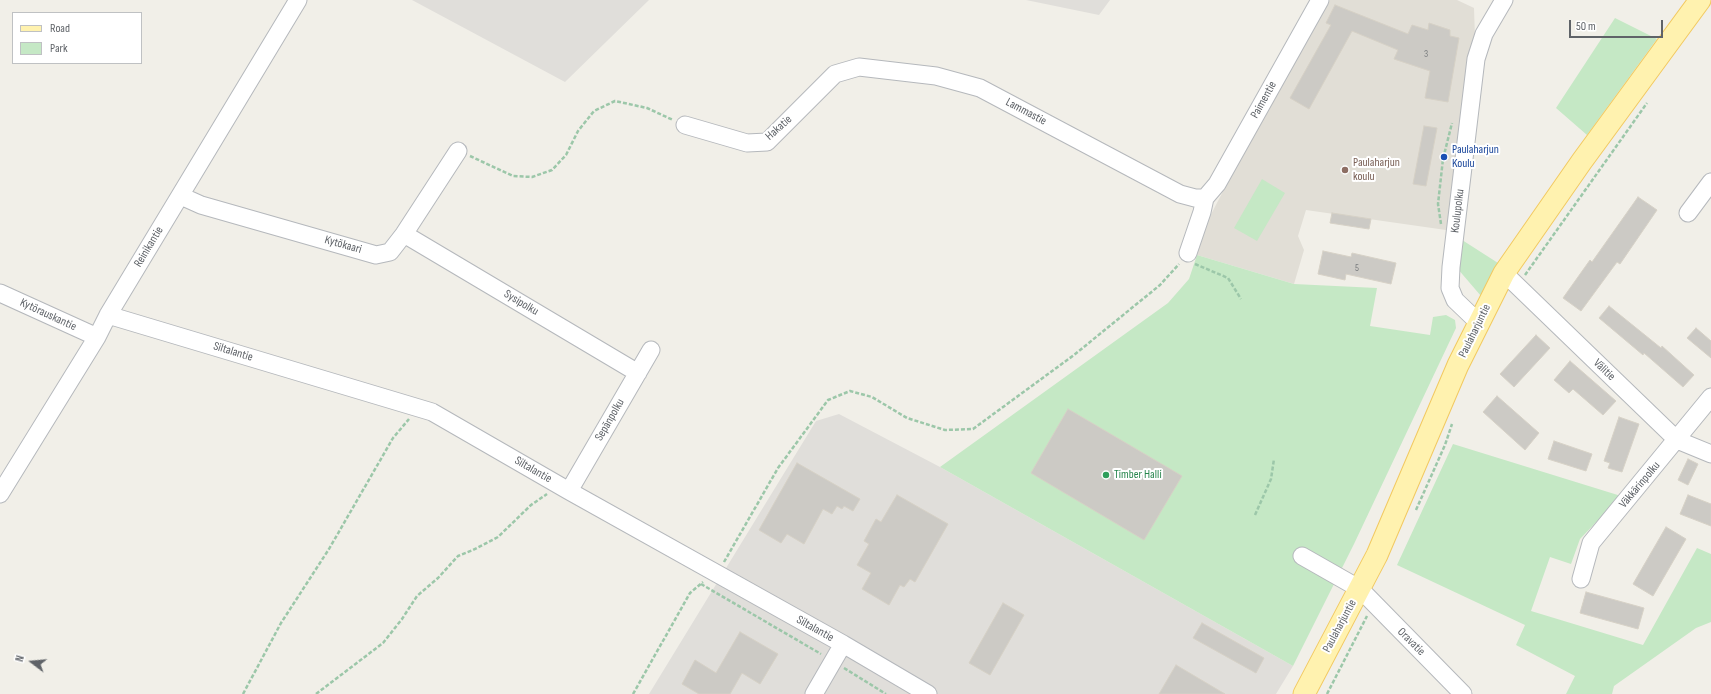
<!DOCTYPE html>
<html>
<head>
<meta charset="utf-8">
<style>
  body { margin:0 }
  #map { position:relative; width:1711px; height:694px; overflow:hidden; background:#f1efe8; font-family:"Sofia Sans Condensed",sans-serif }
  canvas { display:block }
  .legend { position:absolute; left:12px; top:12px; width:130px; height:52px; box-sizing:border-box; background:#fff; border:1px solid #bfc1c3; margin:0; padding:5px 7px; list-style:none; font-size:12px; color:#5f6368 }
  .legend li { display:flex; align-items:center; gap:8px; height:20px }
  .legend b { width:20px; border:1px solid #bfc1c3 }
  .north { position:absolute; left:12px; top:642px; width:40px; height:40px; -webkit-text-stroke:3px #fff; paint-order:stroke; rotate:286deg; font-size:11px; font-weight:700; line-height:16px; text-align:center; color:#5f6368 }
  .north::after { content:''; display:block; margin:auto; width:14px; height:18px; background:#5f6368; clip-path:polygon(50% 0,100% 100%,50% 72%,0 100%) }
  .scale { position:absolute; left:1569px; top:20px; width:94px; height:18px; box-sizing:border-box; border:2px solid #5f6368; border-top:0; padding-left:5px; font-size:12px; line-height:14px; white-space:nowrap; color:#5f6368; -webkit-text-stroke:3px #fff; paint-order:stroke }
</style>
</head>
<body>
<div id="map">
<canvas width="1711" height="694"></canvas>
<ul class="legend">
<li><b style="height:5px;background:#fff2af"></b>Road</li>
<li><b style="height:11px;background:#c5e8c5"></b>Park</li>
</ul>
<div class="north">N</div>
<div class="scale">50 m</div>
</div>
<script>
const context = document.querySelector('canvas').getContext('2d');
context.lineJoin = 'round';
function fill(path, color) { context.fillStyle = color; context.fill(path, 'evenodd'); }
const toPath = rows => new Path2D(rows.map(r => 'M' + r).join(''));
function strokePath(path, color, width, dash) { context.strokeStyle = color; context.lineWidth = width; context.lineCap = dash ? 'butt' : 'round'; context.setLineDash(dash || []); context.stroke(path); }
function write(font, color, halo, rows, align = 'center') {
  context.font = font + ' "Sofia Sans Condensed",sans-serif'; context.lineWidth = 4; context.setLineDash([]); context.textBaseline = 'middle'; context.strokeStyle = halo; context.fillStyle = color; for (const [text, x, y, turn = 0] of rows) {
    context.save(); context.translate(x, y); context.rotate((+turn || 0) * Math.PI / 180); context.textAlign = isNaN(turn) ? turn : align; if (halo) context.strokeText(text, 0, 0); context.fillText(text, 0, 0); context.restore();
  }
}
fill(toPath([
  [412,0,649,0,565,82],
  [1026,0,1110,0,1099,15],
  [839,414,940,467,1293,666,1276,694,649,694,816,421]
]), '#e0deda');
fill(toPath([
  [1330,0,1457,0,1474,8,1475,38,1446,230,1306,210,1298,236,1304,250,1294,284,1197,255,1206,224,1255,130]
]), '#e1ded6');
fill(toPath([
  [1615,18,1657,39,1587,135,1556,108],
  [1262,179,1285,193,1257,241,1234,228],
  [1459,238,1498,263,1481,296,1457,268],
  [1197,255,1294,284,1377,288,1370,326,1430,335,1433,317,1446,315,1455,320,1456,328,1354,544,1293,666,940,467,1168,303,1189,279],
  [1453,444,1621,496,1580,539,1571,564,1550,557,1531,611,1643,645,1697,548,1711,554,1711,622,1696,628,1614,686,1612,694,1566,694,1575,676,1516,645,1525,625,1397,565]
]), '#c5e8c5');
const building = toPath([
  [1335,5,1408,34,1412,25,1428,30,1429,23,1450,30,1450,36,1459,38,1448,102,1425,98,1430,71,1394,59,1398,50,1352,31,1309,109,1290,98,1331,25,1326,23,1335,5],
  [1424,126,1437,128,1426,186,1413,184,1424,126],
  [1638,197,1657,210,1620,264,1617,262,1581,311,1563,298,1590,260,1592,262,1638,197],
  [1332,213,1371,219,1369,229,1330,223,1332,213],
  [1323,251,1351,257,1352,253,1396,263,1391,284,1346,274,1345,280,1318,274,1323,251],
  [1609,306,1661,348,1662,346,1694,375,1683,387,1644,353,1643,355,1599,318,1609,306],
  [1696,328,1711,341,1711,358,1687,338,1696,328],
  [1536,335,1550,348,1514,387,1500,374,1536,335],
  [1570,361,1616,401,1603,415,1573,389,1569,393,1554,380,1570,361],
  [1497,396,1539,433,1525,450,1483,412,1497,396],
  [1068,409,1182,476,1144,540,1031,473,1068,409],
  [1619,417,1639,424,1622,472,1608,468,1610,463,1604,461,1619,417],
  [1554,441,1592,454,1586,471,1548,459,1554,441],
  [1688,459,1698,464,1688,485,1678,480,1688,459],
  [797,463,860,499,853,511,844,506,842,509,837,506,832,514,823,509,804,544,787,534,781,543,759,530,797,463],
  [897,495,948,524,915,582,910,579,904,587,900,585,889,605,862,589,871,573,857,565,869,544,864,541,876,519,881,522,897,495],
  [1688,495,1711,504,1711,526,1680,514,1688,495],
  [1666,527,1686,539,1653,596,1633,584,1666,527],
  [1586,592,1644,608,1638,629,1580,613,1586,592],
  [1003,603,1024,615,990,675,969,663,1003,603],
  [1202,623,1264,658,1256,673,1193,638,1202,623],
  [740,632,778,654,760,684,742,673,730,694,699,694,682,684,695,660,716,673,740,632],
  [1176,665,1225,694,1159,694,1176,665]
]);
fill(building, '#cccac5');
strokePath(building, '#d6d1c6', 1);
const minor = toPath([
  [685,125,747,143,767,142,835,74,859,67,936,76,980,88,1180,194,1195,198,1205,198],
  [181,196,201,205,376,255,390,252,404,234,458,151],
  [1205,198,1217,184,1320,0],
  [1688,213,1711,182],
  [404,234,638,373],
  [1188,253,1202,212,1205,198],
  [1504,273,1677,440,1711,454],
  [0,293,97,337],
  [108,315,432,412,569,491,843,644,928,694],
  [1479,323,1455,300,1450,288,1451,267,1476,59,1484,34,1504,0],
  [569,491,651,350],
  [0,494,97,337,108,315,298,0],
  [1302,556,1360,589,1463,694],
  [1581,579,1591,543,1711,397],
  [814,694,843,644]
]);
const major = toPath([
  [1304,694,1377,555,1458,365,1504,273,1582,161,1700,0]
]);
strokePath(minor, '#b5b8bc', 19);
strokePath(major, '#f2c960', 23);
strokePath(toPath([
  [470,156,513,176,532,177,552,170,566,155,578,131,594,111,615,101,647,108,673,120],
  [1441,224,1438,204,1443,159,1452,123],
  [1195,264,1228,278,1241,299],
  [1525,275,1647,103],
  [1416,510,1445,445,1452,424],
  [1255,515,1271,479,1274,459],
  [724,562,778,468,828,400,850,391,872,397,907,418,945,430,973,429,1074,355,1160,285,1179,264],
  [701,584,821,654],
  [844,668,886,694],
  [243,694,281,623,329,549,393,438,409,419],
  [316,694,383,643,402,619,417,596,438,578,458,556,473,550,498,537,531,505,547,494],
  [633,694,690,593,703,582],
  [1327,694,1367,616]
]), '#9cc7a9', 2.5, [4, 2]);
strokePath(minor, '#fff', 17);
strokePath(major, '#fff2af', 21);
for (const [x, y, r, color] of [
  [1444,157,4,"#1a4fb4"],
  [1345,170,4,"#8d6e63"],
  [1106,475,4,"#2e9e5b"]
]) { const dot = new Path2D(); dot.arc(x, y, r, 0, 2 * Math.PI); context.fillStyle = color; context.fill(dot); strokePath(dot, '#fff', 1.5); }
write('10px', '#7a7d7f', null, [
  ["3",1426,54],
  ["5",1357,268]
]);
write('12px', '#5f6368', '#fff', [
  ["Paimentie",1264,100,-61],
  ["Lammastie",1026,112,28],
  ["Hakatie",779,128,-42],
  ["Koulupolku",1458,211,-83],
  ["Kytökaari",343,245,16],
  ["Reinikantie",149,247,-59],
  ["Sysipolku",521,303,31],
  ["Kytörauskantie",48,315,25],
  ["Paulaharjuntie",1475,331,-64],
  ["Siltalantie",233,352,17],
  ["Välitie",1604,370,44],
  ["Sepänpolku",610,420,-60],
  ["Siltalantie",533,470,30],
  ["Väkkärinpolku",1640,485,-50],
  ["Paulaharjuntie",1340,626,-62],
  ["Siltalantie",815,629,29],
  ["Oravatie",1411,642,45]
]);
write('12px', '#164399', '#fff', [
  ["Paulaharjun",1452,150],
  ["Koulu",1452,164]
], 'left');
write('12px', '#785e54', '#fff', [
  ["Paulaharjun",1353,163],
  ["koulu",1353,177]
], 'left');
write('12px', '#27864d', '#fff', [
  ["Timber Halli",1114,475]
], 'left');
</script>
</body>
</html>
